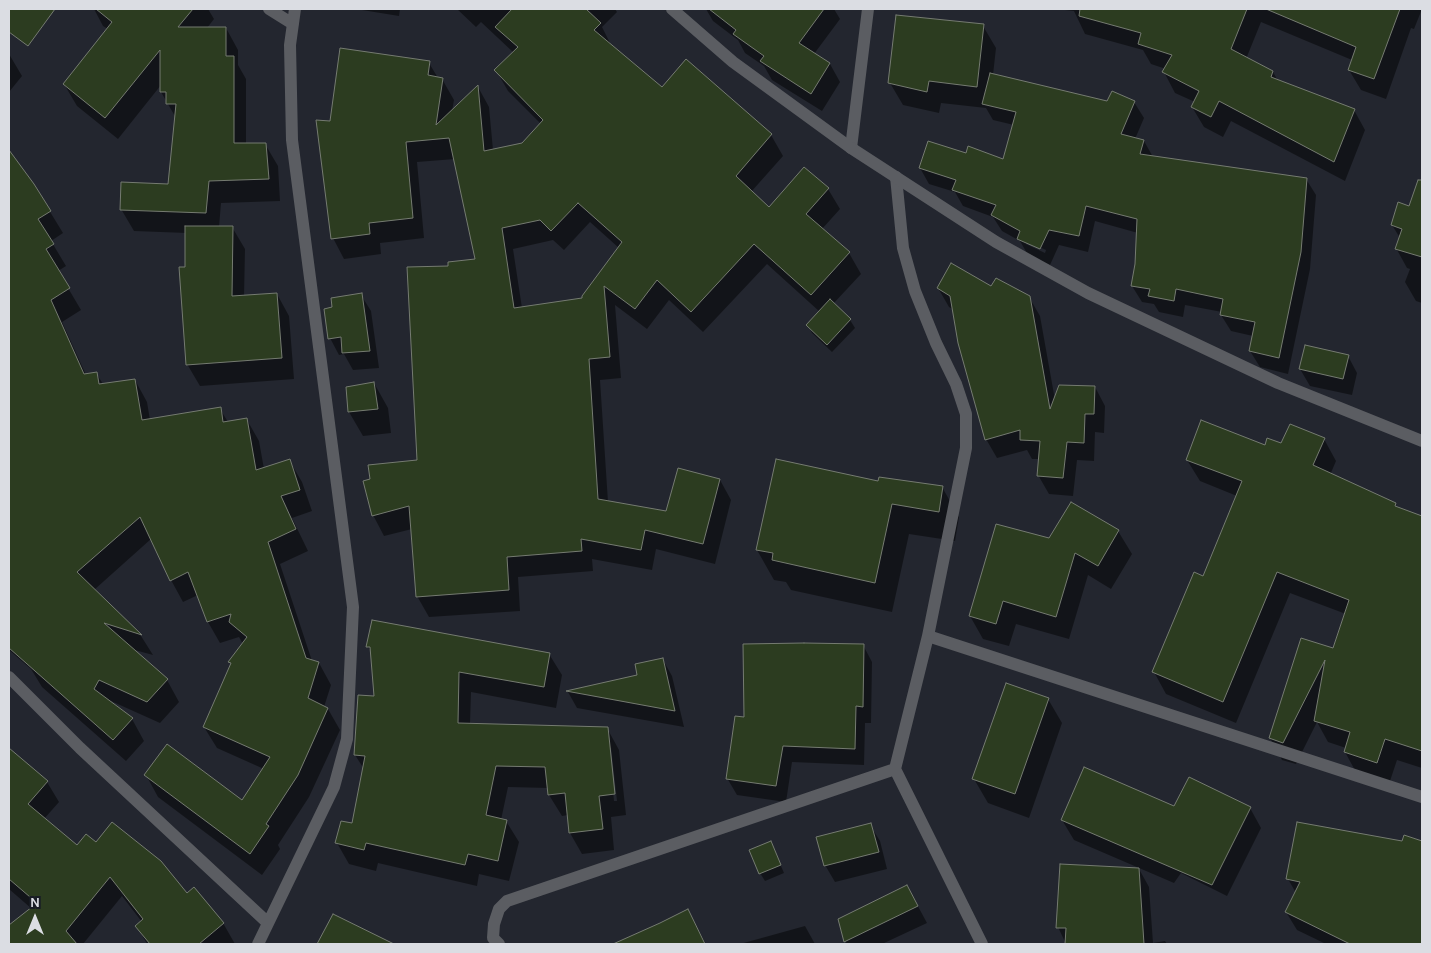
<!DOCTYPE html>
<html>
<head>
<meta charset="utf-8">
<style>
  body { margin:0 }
  #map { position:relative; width:1431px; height:953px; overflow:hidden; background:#23262f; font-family:Karla,sans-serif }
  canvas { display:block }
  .frame { position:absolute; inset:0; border:10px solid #dbdde3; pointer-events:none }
  .north { position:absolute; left:10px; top:893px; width:50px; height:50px; -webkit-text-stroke:4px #191d25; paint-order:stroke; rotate:0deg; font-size:14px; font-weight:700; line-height:20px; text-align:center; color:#dbdde3 }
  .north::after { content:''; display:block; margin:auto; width:18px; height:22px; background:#dbdde3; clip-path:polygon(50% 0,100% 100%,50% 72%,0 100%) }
</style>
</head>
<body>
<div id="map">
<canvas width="1431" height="953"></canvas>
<div class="frame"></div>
<div class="north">N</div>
</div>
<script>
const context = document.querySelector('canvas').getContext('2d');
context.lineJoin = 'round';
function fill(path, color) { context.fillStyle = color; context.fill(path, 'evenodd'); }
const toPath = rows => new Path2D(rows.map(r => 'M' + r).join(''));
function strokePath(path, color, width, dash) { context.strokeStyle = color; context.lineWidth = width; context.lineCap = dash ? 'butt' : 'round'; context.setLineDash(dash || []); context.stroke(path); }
fill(toPath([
  [9,9,26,9,9,36],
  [94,9,208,9,214,19,207,28,226,28,238,50,238,65,246,79,246,144,265,144,278,166,280,201,221,203,219,227,232,227,245,249,244,297,277,294,289,316,294,379,200,386,187,364,187,233,134,231,121,209,169,186,176,118,161,92,161,85,118,139,77,106,64,84,108,29,103,26],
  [361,9,400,9,399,16,362,10],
  [457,9,615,9,617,12,602,27,611,45,662,89,771,135,783,156,751,192,769,209,828,189,840,209,822,229,849,253,861,274,833,304,850,320,855,328,832,352,812,333,808,325,820,312,767,264,703,332,669,300,647,329,615,305,621,378,600,380,608,502,667,513,720,480,731,500,715,564,656,549,652,570,592,559,593,571,518,577,520,611,429,617,417,596,412,529,384,536,373,515,418,462,450,267,476,260,455,159,417,162,424,238,380,243,381,254,344,259,333,238,331,122,429,63,438,78,442,79,454,100,452,111,478,87,489,107,493,150,523,144,541,124,508,91,496,70,514,53,481,22,476,27],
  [590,222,619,248,584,299,522,308,513,249,553,240,564,250],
  [706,9,834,9,840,19,814,54,830,64,840,82,822,111,772,80,764,66,745,53,738,40,713,21],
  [1056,9,1422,9,1414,29,1411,28,1386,99,1361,90,1349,70,1352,60,1261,22,1246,59,1273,72,1278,81,1354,110,1365,130,1345,181,1231,121,1223,137,1204,127,1192,107,1195,102,1175,93,1164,72,1166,69,1151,64,1143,50,1085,34,1074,11],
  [983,26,996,48,993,75,1108,102,1134,102,1144,118,1135,139,1144,141,1153,157,1306,179,1316,195,1310,269,1288,374,1260,367,1250,351,1253,336,1231,331,1221,315,1222,312,1185,305,1183,317,1159,312,1154,304,1142,302,1132,286,1136,265,1138,233,1095,221,1088,252,1059,245,1050,265,1028,255,1020,241,1002,231,993,217,963,206,955,192,929,184,920,168,966,155,1004,160,1014,125,993,120,986,108,941,103,939,113,903,105,890,83],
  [1026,241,1046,250,1045,253,1026,244],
  [9,54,22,76,9,92],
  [12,157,33,184,63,233,51,241,66,266,58,271,81,310,62,322,86,375,96,373,103,384,135,380,147,402,150,420,220,409,228,422,247,420,259,441,264,469,289,460,302,482,312,511,292,518,308,551,280,564,312,661,319,663,331,685,324,707,328,709,340,730,309,797,278,845,280,849,262,875,158,797,146,775,243,802,264,769,217,748,204,727,232,666,230,662,243,644,239,637,220,643,208,622,198,595,183,602,171,580,151,539,94,590,141,636,153,655,131,649,167,680,179,702,160,723,111,701,110,703,132,719,144,741,126,761,42,687,31,669,9,650,9,337,19,329,9,312,9,160],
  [1399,204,1422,211,1422,303,1416,301,1405,282,1410,269,1407,268,1396,248,1400,238,1392,225],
  [938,288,992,288,1029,297,1040,316,1055,400,1095,387,1105,406,1104,433,1095,432,1094,461,1077,460,1073,496,1049,494,1038,475,1040,459,1032,459,1027,450,997,458,986,439,954,310,949,307],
  [361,295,371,311,379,368,353,370,344,354,339,355,330,338,334,308],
  [1348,356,1357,373,1352,395,1310,386,1300,369],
  [374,383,388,408,391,433,363,436,349,412],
  [1324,439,1336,461,1330,475,1395,504,1398,509,1422,518,1422,650,1413,677,1422,681,1422,768,1397,760,1389,784,1357,774,1345,752,1346,748,1328,742,1317,722,1296,764,1282,760,1270,738,1302,639,1334,649,1346,614,1290,593,1236,723,1166,694,1154,672,1204,578,1237,496,1200,481,1187,460,1265,446],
  [880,483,942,487,959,517,955,541,909,534,892,612,791,590,786,582,774,580,757,550],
  [1118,531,1132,554,1111,589,1088,575,1069,639,1016,624,1009,646,983,639,970,616,1049,540],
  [863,645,872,662,871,723,865,723,864,765,792,762,786,802,737,795,727,778],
  [368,647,549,654,562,675,556,708,471,692,470,724,607,728,619,750,626,815,611,817,614,850,582,854,570,833,568,815,562,816,549,795,549,788,508,787,501,820,506,821,519,842,509,881,479,874,477,886,378,863,376,871,349,864,337,843,353,825,364,769,355,755,375,698,372,653],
  [609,748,611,748,617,801,614,801],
  [663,660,672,676,684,727,577,708,568,692,639,676],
  [1048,699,1062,723,1029,818,988,803,974,779],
  [9,750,47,782,59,802,44,819,77,847,96,844,187,895,223,923,235,944,147,944,137,926,142,922,122,896,83,944,9,944,9,927,32,909,9,889],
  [1175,808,1250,808,1261,828,1227,896,1181,873,1174,883,1074,840,1062,820],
  [870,825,880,841,887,869,835,882,825,865],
  [1404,836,1422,842,1422,944,1326,944,1297,930,1286,912,1296,893,1288,879,1402,842],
  [771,843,784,873,765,881,760,873],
  [1139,869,1149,887,1153,943,1165,941,1167,944,1066,944,1058,927],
  [907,886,927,923,882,944,847,944,845,941],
  [688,910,706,944,616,944],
  [334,915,391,944,316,944,322,937],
  [805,926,815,944,740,944]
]), '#0007');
const building = toPath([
  [9,9,55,9,28,46,9,32,9,9],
  [96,9,193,9,178,27,226,27,226,56,234,56,234,143,266,143,269,179,209,181,206,213,120,210,121,182,168,184,176,104,166,104,166,92,160,92,160,50,105,118,63,84,112,22,96,9],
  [512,9,586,9,601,23,594,30,662,87,686,59,772,134,736,176,769,207,804,167,829,188,806,214,850,252,811,295,754,244,691,312,657,280,635,309,604,286,610,357,589,359,598,499,666,511,678,468,720,479,703,544,645,530,641,550,581,539,582,551,507,557,509,590,416,597,409,506,372,516,363,481,370,479,368,465,417,460,407,267,448,266,448,262,475,259,449,138,406,142,413,218,369,223,370,234,331,239,316,120,330,121,340,48,430,61,428,75,443,78,436,125,478,85,484,151,522,143,543,120,494,70,518,47,495,27,512,9],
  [578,203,622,242,582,296,582,298,514,308,502,228,540,220,551,231,578,203],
  [709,9,824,9,799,43,830,63,811,94,760,61,764,56,733,34,736,30,709,9],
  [1080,9,1247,9,1231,49,1273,71,1271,77,1355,109,1334,162,1219,101,1211,117,1191,107,1199,91,1162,72,1172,55,1138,44,1141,33,1079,16,1080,9],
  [1266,9,1400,9,1374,79,1348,70,1356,47,1266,9],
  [896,15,984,24,977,87,929,81,927,92,888,83,896,15],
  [990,73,1107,101,1112,91,1135,101,1121,134,1144,140,1140,154,1307,178,1301,252,1279,358,1249,351,1255,322,1220,315,1223,299,1176,289,1174,301,1148,296,1150,289,1131,286,1135,264,1137,219,1086,206,1079,236,1049,230,1040,249,1017,239,1020,231,991,215,996,205,952,190,956,180,919,168,928,141,966,153,968,146,1003,159,1016,112,982,104,990,73],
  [9,150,34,184,51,211,38,219,54,244,46,249,70,288,51,300,84,374,97,372,99,384,135,379,142,420,221,407,223,422,247,418,256,470,290,459,300,490,281,496,296,529,268,542,306,658,319,662,308,698,328,708,298,775,266,824,269,826,250,854,144,775,167,744,242,800,270,757,203,727,231,663,228,662,247,637,229,622,231,614,207,622,188,572,170,581,140,517,77,572,142,635,104,623,168,679,147,702,99,680,94,689,133,718,113,740,9,648,9,150],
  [1418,180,1422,180,1422,257,1395,249,1402,229,1391,225,1398,202,1409,206,1418,180],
  [185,226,233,226,232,296,277,293,282,358,186,365,179,267,185,267,185,226],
  [951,263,991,286,996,278,1030,296,1050,409,1059,385,1095,386,1094,414,1085,414,1084,443,1067,442,1063,478,1037,476,1040,441,1020,440,1020,430,985,440,958,343,950,296,937,288,951,263],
  [362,293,370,351,342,353,341,337,328,339,324,309,332,307,331,298,362,293],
  [830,299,851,319,827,345,806,325,830,299],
  [1305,345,1349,355,1343,379,1299,369,1305,345],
  [374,382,378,409,348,412,346,387,374,382],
  [1201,420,1265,445,1267,438,1281,443,1290,424,1325,438,1313,465,1396,503,1395,506,1422,516,1422,751,1385,739,1377,763,1344,752,1350,732,1314,721,1325,660,1283,743,1269,738,1301,638,1333,648,1349,600,1277,572,1223,702,1152,672,1194,572,1203,576,1242,481,1186,460,1201,420],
  [776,459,878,481,879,477,943,486,939,512,892,504,875,583,772,560,773,553,756,550,776,459],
  [1071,502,1119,530,1098,566,1075,553,1056,617,1003,601,996,624,969,616,996,524,1049,538,1071,502],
  [372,620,550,653,544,687,459,672,458,723,608,727,615,794,599,796,603,829,569,833,565,793,548,795,545,767,496,766,486,815,507,820,498,861,468,854,465,865,366,843,364,850,335,843,341,821,352,823,365,756,354,755,358,695,374,696,370,647,366,647,372,620],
  [804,643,864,644,863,707,856,706,855,749,783,746,776,786,726,779,735,716,744,717,743,644,804,643],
  [663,658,675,711,566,691,637,675,635,664,663,658],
  [1006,683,1049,698,1015,794,972,779,1006,683],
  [9,748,48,781,28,804,77,845,86,834,96,842,112,822,161,861,187,893,194,887,224,923,199,944,150,944,135,926,143,919,110,877,66,931,77,944,9,944,9,925,37,903,9,879,9,748],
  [1084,767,1174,806,1189,777,1251,807,1212,885,1061,820,1084,767],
  [1297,822,1402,841,1404,835,1422,841,1422,944,1350,944,1285,912,1300,882,1286,879,1297,822],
  [871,823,879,852,824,866,816,837,871,823],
  [771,841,781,865,759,874,749,850,771,841],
  [1060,864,1139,868,1144,944,1065,944,1066,928,1056,928,1060,864],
  [907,885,918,906,844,942,838,919,907,885],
  [688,909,705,944,613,944,660,923,688,909],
  [333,914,394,944,317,944,333,914]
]);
fill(building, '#2c3c20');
strokePath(building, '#757b71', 1);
strokePath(toPath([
  [269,9,293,24],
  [851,148,868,9],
  [896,177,903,248,915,291,936,343,956,384,966,414,966,448,928,636,895,769,982,944],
  [928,636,1422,797],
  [9,677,80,748,268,923],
  [258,944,334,787,347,739,353,607,292,140,290,45,295,9],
  [499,944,493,938,494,924,499,909,507,901,895,769]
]), '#5b5d62', 12);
strokePath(toPath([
  [672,9,733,62,851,148,996,242,1088,293,1278,383,1422,441]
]), '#5b5d62', 12);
</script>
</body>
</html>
